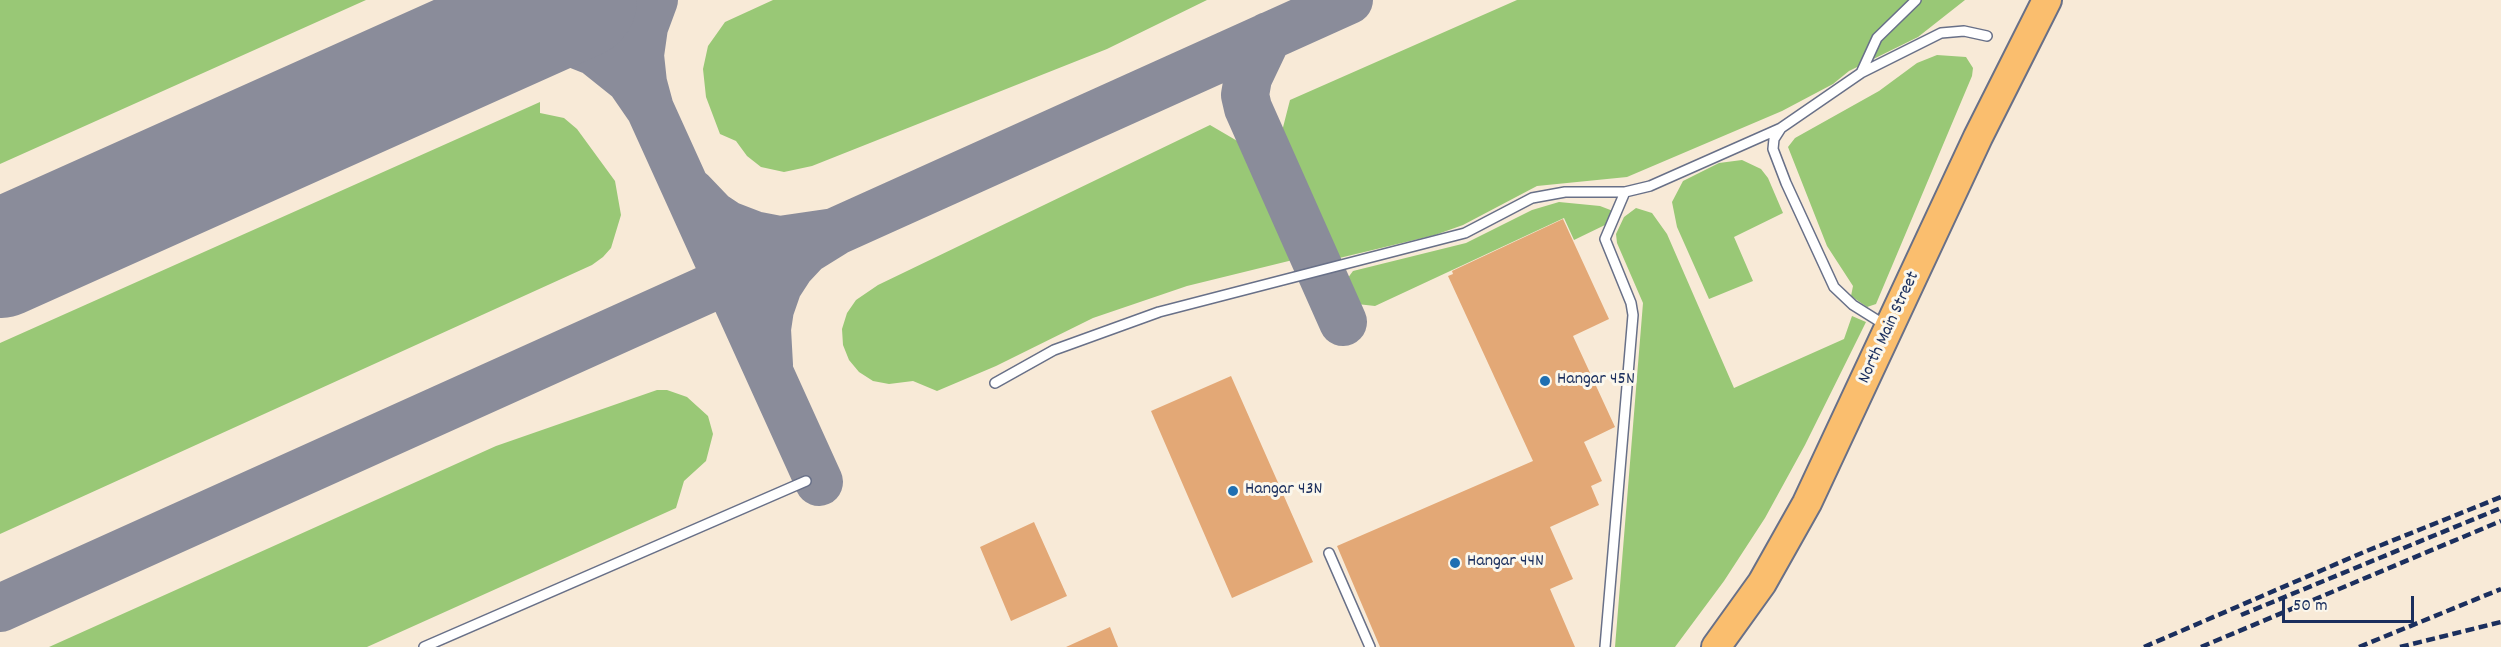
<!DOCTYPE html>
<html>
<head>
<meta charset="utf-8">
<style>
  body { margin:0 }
  #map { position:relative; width:2501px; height:647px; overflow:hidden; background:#f8ead7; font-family:Dekko,sans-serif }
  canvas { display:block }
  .scale { position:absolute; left:2282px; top:596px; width:132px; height:27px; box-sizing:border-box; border:3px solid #1b2f5e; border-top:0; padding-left:8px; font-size:18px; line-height:21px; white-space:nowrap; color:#1b2f5e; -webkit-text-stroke:4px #fbf7ec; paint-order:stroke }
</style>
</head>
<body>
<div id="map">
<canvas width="2501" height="647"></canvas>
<div class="scale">50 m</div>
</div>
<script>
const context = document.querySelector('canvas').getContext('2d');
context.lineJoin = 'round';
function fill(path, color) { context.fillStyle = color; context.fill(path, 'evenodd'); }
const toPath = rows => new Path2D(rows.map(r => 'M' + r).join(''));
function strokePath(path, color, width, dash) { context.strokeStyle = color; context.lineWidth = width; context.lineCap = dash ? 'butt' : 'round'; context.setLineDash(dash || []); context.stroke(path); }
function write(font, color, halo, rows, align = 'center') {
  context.font = font + ' Dekko,sans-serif'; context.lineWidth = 6; context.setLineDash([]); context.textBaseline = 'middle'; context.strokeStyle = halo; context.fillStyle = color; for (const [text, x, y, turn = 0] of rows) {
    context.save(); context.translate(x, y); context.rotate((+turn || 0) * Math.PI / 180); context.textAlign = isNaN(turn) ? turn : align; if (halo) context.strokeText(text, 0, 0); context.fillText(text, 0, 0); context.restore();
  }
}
fill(toPath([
  [0,0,366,0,0,164],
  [773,0,1207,0,1107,49,812,166,784,172,761,167,747,156,736,141,720,134,706,97,703,69,708,46,725,22],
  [1517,0,1965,0,1918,37,1849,71,1833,84,1782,111,1627,177,1537,186,1463,225,1435,235,1331,260,1279,143,1290,100],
  [1937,55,1966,57,1973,68,1972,76,1876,304,1867,307,1851,296,1853,286,1827,246,1788,147,1795,138,1879,91,1917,63],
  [540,102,540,113,564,118,577,129,615,181,621,215,611,248,603,257,592,265,0,534,0,343],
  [1210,125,1251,149,1301,258,1187,286,1093,318,996,366,937,391,913,381,889,384,873,381,859,372,849,360,843,345,842,329,847,313,856,300,878,285],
  [1742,160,1761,169,1768,178,1783,213,1734,237,1753,281,1709,299,1677,227,1672,202,1683,181,1719,163],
  [1559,202,1600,206,1613,211,1605,225,1574,240,1564,218,1375,306,1357,304,1345,290,1344,283,1353,271,1466,243,1532,210],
  [1636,208,1652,213,1667,234,1734,388,1844,339,1852,316,1866,322,1805,445,1765,518,1724,581,1675,647,1615,647,1643,303,1617,243,1616,234,1624,217],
  [657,390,667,390,687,397,708,416,713,434,706,461,684,481,676,508,367,647,49,647,496,446]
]), '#99c876');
strokePath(toPath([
  [1268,36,1248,78,1245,95,1248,108,1343,322],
  [463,51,494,36,539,34,557,37,595,52,630,80,650,109,819,482],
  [650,109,643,83,640,55,644,27,654,0],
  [691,192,713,215,728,225,754,235,780,240,835,232,806,250,791,266,778,286,770,309,767,329,769,365],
  [0,608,1349,0]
]), '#8a8c9a', 48);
strokePath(toPath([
  [0,259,578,0]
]), '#8a8c9a', 118);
fill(toPath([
  [1563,219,1609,319,1573,336,1615,427,1584,442,1602,481,1591,486,1599,505,1550,527,1573,579,1550,589,1575,647,1380,647,1337,546,1533,461,1448,276,1453,274,1452,271],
  [1231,376,1313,562,1232,598,1151,411],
  [1034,522,1067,596,1011,621,980,547],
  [1110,627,1118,647,1066,647]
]), '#e3a876');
const lane = toPath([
  [1861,73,1941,33,1964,31,1987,36],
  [1885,325,1853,305,1834,287,1786,183,1773,149,1774,139,1781,128,1861,73,1877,38,1916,0],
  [995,383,1054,350,1159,312,1465,233,1532,198,1565,192,1625,192,1650,186,1781,128],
  [1329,553,1370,647],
  [424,647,806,481],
  [1605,647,1633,315,1631,303,1605,239,1625,192]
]);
const primary = toPath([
  [1716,647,1762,583,1807,503,1978,137,2047,0]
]);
strokePath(lane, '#687088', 12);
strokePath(primary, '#687088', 32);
strokePath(lane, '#fff', 9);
strokePath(primary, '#fabe6e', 28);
strokePath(toPath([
  [2241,615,2501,508],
  [2144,647,2364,552,2501,497],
  [2201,647,2501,521],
  [2359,647,2501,589],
  [2400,647,2501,622]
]), '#1b2f5e', 4.5, [9, 4.5]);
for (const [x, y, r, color] of [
  [1545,381,6,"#1f6fb2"],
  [1233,491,6,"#1f6fb2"],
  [1455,563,6,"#1f6fb2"]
]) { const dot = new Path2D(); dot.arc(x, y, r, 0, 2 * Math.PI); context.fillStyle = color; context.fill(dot); strokePath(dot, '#fbf7ec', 2); }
write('18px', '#1b2f5e', '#fbf7ec', [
  ["North Main Street",1890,328,-65]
]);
write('18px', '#1b2f5e', '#fbf7ec', [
  ["Hangar 45N",1557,381],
  ["Hangar 43N",1245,491],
  ["Hangar 44N",1467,563]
], 'left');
</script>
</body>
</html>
